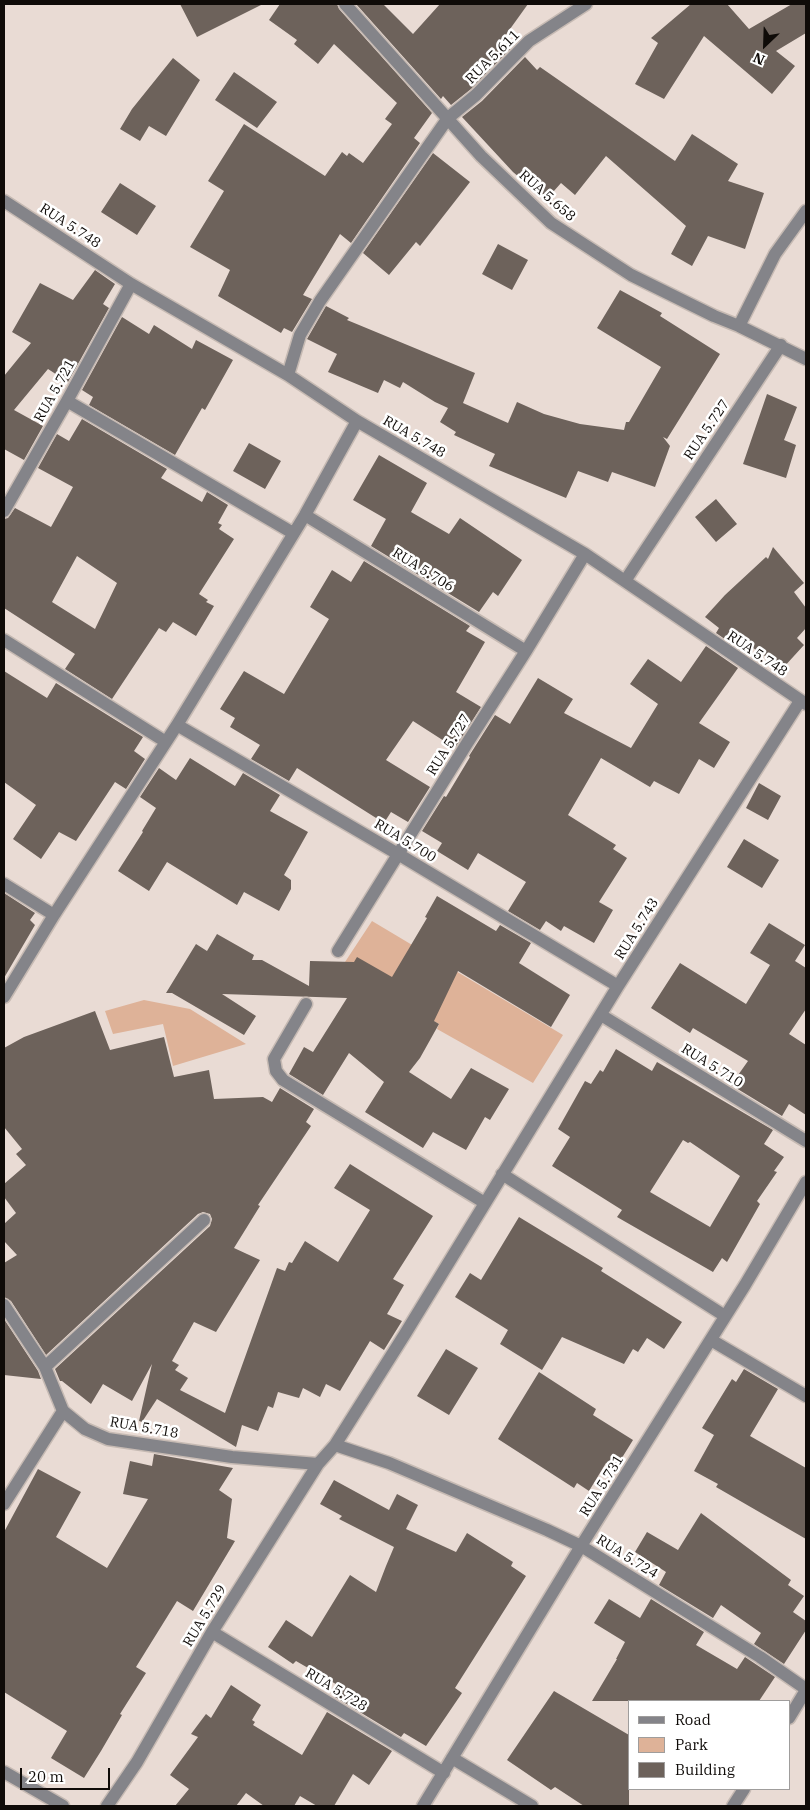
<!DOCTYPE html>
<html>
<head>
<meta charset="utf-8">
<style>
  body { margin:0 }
  #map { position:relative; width:810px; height:1810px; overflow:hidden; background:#e9dbd4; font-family:"IBM Plex Serif",serif }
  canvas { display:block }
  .frame { position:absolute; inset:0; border:5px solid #0f0b08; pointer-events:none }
  .legend { position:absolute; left:628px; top:1700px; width:162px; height:90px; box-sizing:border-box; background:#fff; border:1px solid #9f9d9c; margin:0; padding:6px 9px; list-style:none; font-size:15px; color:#0f0b08 }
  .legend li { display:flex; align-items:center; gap:10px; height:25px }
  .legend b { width:25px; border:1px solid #9f9d9c }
  .north { position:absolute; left:740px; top:20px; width:50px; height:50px; -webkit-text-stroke:4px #fff; paint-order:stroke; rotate:204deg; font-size:14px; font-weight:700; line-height:20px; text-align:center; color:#0f0b08 }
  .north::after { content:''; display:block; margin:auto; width:18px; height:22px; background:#0f0b08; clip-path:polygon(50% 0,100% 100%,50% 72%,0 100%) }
  .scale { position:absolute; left:20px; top:1768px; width:90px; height:22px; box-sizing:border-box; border:2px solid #0f0b08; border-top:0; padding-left:6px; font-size:15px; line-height:18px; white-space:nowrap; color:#0f0b08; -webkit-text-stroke:4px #fff; paint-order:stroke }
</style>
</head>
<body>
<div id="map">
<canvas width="810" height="1810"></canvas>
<div class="frame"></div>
<ul class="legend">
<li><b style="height:6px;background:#848489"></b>Road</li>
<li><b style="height:14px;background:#deb298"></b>Park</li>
<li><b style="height:14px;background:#6d625b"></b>Building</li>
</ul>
<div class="north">N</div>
<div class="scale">20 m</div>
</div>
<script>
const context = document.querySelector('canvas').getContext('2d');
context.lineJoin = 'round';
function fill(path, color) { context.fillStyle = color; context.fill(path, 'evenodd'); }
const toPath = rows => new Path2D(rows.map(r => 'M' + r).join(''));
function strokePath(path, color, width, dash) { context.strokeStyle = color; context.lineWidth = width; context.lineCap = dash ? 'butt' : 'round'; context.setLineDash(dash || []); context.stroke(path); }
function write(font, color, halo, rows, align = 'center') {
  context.font = font + ' "IBM Plex Serif",serif'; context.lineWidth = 5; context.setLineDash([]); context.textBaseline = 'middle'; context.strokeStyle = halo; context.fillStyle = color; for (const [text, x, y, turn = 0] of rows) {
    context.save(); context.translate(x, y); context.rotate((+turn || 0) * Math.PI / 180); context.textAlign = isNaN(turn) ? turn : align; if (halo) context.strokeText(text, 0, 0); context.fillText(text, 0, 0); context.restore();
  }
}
fill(toPath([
  [372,921,563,1035,533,1083,437,1029,439,1024,404,1004,345,962],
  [144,1000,190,1009,246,1044,173,1066,163,1024,113,1034,105,1011]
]), '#deb298');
fill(toPath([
  [180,4,263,4,197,37],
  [280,4,337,4,339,9,432,113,414,138,420,143,351,243,340,234,303,295,312,299,292,332,284,328,281,333,218,296,230,270,190,247,224,191,208,181,244,124,325,176,342,152,347,156,349,153,363,163,392,124,385,119,397,103,334,44,318,64,294,44,297,40,269,20],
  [356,4,383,4,413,34,440,4,528,4,505,36,514,45,471,89,451,105,443,96,441,99],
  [691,4,727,4,749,29,792,4,806,4,806,33,776,51,795,66,772,94,704,36,664,99,635,84,658,43,651,38],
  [525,57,537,70,540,67,675,161,692,134,738,164,728,181,764,193,745,249,708,236,692,266,671,254,686,226,606,156,575,195,561,183,546,200,513,172,462,117,482,101],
  [173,58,200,80,166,136,149,126,140,141,120,129,132,109],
  [234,72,277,102,257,128,215,100],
  [433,153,470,182,420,246,416,242,389,275,363,253],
  [120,183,156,206,137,235,101,212],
  [498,244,528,260,512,290,482,274],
  [95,270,115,284,103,304,109,308,68,382,48,369,14,410,43,426,24,460,4,449,4,376,31,343,12,332,40,283,73,300],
  [620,290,662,313,660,316,720,354,667,439,663,437,670,446,655,487,612,472,608,482,578,471,566,498,489,466,495,454,454,435,456,432,440,422,448,408,435,402,403,382,400,388,384,380,378,393,328,372,337,354,307,339,326,306,349,318,347,320,475,373,463,403,508,423,517,402,544,414,580,424,624,430,626,422,629,422,661,367,597,328],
  [122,317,149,334,154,325,192,349,196,340,233,360,205,410,202,408,175,455,89,405,93,397,82,390],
  [767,394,797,407,784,440,796,445,786,478,743,464],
  [82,419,167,469,161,478,202,502,207,492,228,505,218,523,222,525,219,529,234,539,199,594,208,600,206,602,214,606,196,636,173,622,166,632,159,628,112,699,65,669,75,654,4,608,4,519,8,518,15,508,51,527,73,487,38,468,57,434,69,441],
  [77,556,117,583,95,629,52,602],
  [249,443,281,461,265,489,233,471],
  [379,455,427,483,411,512,449,534,460,518,522,560,498,596,493,592,479,612,371,546,386,519,353,500],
  [716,499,737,524,716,542,695,517],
  [773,547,804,583,794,592,806,608,806,628,797,638,804,645,783,668,753,648,748,655,716,633,719,628,705,617,725,595,766,557,768,559],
  [364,561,470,626,466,631,485,642,456,692,481,707,455,748,413,721,386,760,430,787,408,822,391,812,384,823,297,768,289,781,251,759,260,745,230,727,235,718,220,709,244,671,284,694,329,619,310,607,332,570,351,582],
  [706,646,738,668,699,723,730,742,714,768,699,759,679,794,654,781,650,787,601,758,568,815,616,845,613,849,627,858,599,902,613,910,594,943,564,926,561,931,546,921,540,930,508,911,526,882,478,853,468,870,437,851,442,843,422,831,444,796,446,797,470,757,469,756,495,715,510,724,538,678,573,699,564,713,631,748,658,704,630,684,648,659,681,682],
  [4,671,47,698,56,683,143,737,134,751,145,759,126,789,115,782,76,841,59,832,41,859,13,839,36,805,4,782],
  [190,758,235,786,243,773,280,795,270,811,308,832,284,875,291,880,291,889,279,911,244,892,237,905,167,862,149,891,118,871,143,832,142,831,156,808,140,797,159,768,176,780],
  [759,783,781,796,768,820,746,808],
  [744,839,779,860,762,888,727,867],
  [4,893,35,913,30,920,35,925,4,978],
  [437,896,496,931,500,925,531,943,519,963,570,995,551,1027,458,971,434,1021,439,1024,420,1058,409,1072,451,1099,471,1068,509,1089,490,1120,485,1117,466,1150,433,1132,423,1148,365,1112,384,1082,349,1053,323,1095,289,1074,304,1047,313,1052,347,998,222,994,256,1016,244,1035,172,993,166,993,196,944,207,951,217,934,254,955,252,960,262,960,309,986,310,961,354,962,357,957,392,977,427,918,425,917],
  [769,923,805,945,795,961,806,968,806,1009,789,1034,806,1045,806,1115,789,1104,782,1116,731,1085,748,1061,693,1028,690,1033,651,1008,680,963,746,1004,770,965,750,953],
  [95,1011,110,1050,164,1037,174,1077,209,1070,214,1099,263,1097,272,1102,280,1088,314,1109,306,1122,311,1126,258,1205,260,1206,234,1248,260,1260,216,1332,194,1322,172,1361,179,1365,175,1370,188,1378,180,1390,225,1413,277,1268,285,1271,289,1262,292,1263,305,1241,338,1262,370,1210,334,1188,350,1164,433,1216,393,1279,404,1285,387,1314,402,1321,384,1350,370,1341,340,1391,326,1384,320,1397,303,1388,299,1398,278,1392,273,1408,268,1406,258,1431,242,1425,236,1447,157,1399,142,1422,139,1421,152,1364,132,1401,103,1384,91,1404,62,1381,60,1381,55,1369,210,1226,212,1219,210,1214,203,1212,198,1214,46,1355,11,1301,4,1297,4,1263,17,1255,4,1241,4,1224,16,1213,4,1197,4,1184,26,1165,16,1154,22,1149,4,1127,4,1048,24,1037],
  [616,1049,652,1071,657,1062,773,1130,764,1144,784,1157,774,1171,777,1172,757,1201,760,1204,727,1262,722,1258,713,1272,617,1217,622,1210,552,1166,570,1137,558,1129,585,1081,591,1084,600,1070,603,1072],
  [683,1140,688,1143,690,1142,740,1176,710,1227,650,1192],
  [519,1217,603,1268,601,1271,682,1322,664,1349,647,1338,638,1352,633,1349,624,1364,562,1337,542,1370,500,1344,508,1330,455,1297,470,1273,481,1280],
  [4,1319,38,1371,41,1379,4,1375],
  [446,1349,478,1368,449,1415,417,1396],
  [744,1369,778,1389,750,1436,806,1468,806,1539,716,1487,718,1484,694,1471,714,1435,702,1428,732,1379,736,1382],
  [539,1372,596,1409,593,1415,633,1440,615,1469,606,1463,589,1491,577,1483,574,1488,498,1439],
  [154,1454,233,1468,219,1490,232,1499,227,1538,235,1541,193,1611,177,1601,136,1667,146,1673,120,1714,122,1715,101,1751,84,1778,51,1758,67,1731,4,1692,4,1532,38,1469,81,1492,56,1537,107,1568,148,1499,123,1494,130,1461,152,1466],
  [334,1480,389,1510,397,1494,418,1505,406,1529,456,1552,467,1533,513,1562,511,1566,526,1576,455,1688,462,1693,426,1746,404,1733,401,1737,335,1697,341,1687,296,1661,293,1664,268,1647,286,1620,312,1637,350,1575,376,1592,386,1566,394,1547,339,1519,342,1516,320,1504],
  [701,1513,791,1580,788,1585,804,1596,793,1612,806,1621,806,1630,784,1664,754,1644,761,1633,721,1605,713,1618,659,1585,666,1572,635,1552,647,1532,678,1550],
  [609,1599,640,1618,651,1599,704,1632,696,1645,737,1669,745,1657,775,1677,759,1701,592,1701,617,1659,616,1659,625,1642,594,1623],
  [231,1685,261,1705,252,1720,255,1722,253,1725,302,1755,327,1712,392,1751,369,1785,353,1774,334,1806,317,1806,300,1796,294,1806,264,1806,246,1793,236,1806,175,1806,189,1789,170,1775,198,1737,191,1734,206,1714,211,1718],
  [554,1691,629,1735,629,1806,584,1806,555,1787,551,1790,507,1760]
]), '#6d625b');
const minor = toPath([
  [345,4,481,156,551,223,631,275,714,316,739,326,806,359],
  [4,201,131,284,288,375,357,421,585,554,806,704],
  [739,326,775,254,806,211],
  [288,375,300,335,320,301,448,118,476,95,529,41,586,4],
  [67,401,293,533],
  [4,511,67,401,131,284],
  [305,515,526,651],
  [625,581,781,345],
  [4,640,166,742],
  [177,725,398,854,618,986],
  [4,884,54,915],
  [338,951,466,745,526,651,585,554],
  [4,997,54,915,177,725,305,515,357,421],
  [306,1004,274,1059,276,1071,283,1080,485,1203],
  [601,1015,806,1141],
  [502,1174,725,1316],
  [4,1305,45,1367,63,1411,85,1429,108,1439,232,1457,318,1464],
  [711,1340,806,1396],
  [45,1367,204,1220],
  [335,1445,389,1463,547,1530,581,1546,760,1657,806,1689],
  [4,1504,63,1411],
  [212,1632,444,1773],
  [789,1718,806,1690],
  [452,1758,532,1806],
  [4,1772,63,1806],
  [107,1806,137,1762,212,1632,318,1464,335,1445,405,1334,618,986,800,701],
  [423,1806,581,1546,745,1285,806,1182],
  [733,1806,744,1789]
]);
strokePath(minor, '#c6bab3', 15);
strokePath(minor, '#848489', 12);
write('14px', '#0f0b08', '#fff', [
  ["RUA 5.611",493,57,-45],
  ["RUA 5.658",547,196,41],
  ["RUA 5.748",70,226,33],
  ["RUA 5.721",55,391,-61],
  ["RUA 5.727",707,430,-56],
  ["RUA 5.748",414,437,30],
  ["RUA 5.706",423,570,32],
  ["RUA 5.748",757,654,34],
  ["RUA 5.727",449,745,-58],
  ["RUA 5.700",405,841,31],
  ["RUA 5.743",637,929,-58],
  ["RUA 5.710",712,1066,32],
  ["RUA 5.718",144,1428,10],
  ["RUA 5.731",602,1486,-58],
  ["RUA 5.724",627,1557,32],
  ["RUA 5.729",205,1616,-59],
  ["RUA 5.728",336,1690,31]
]);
</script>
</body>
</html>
